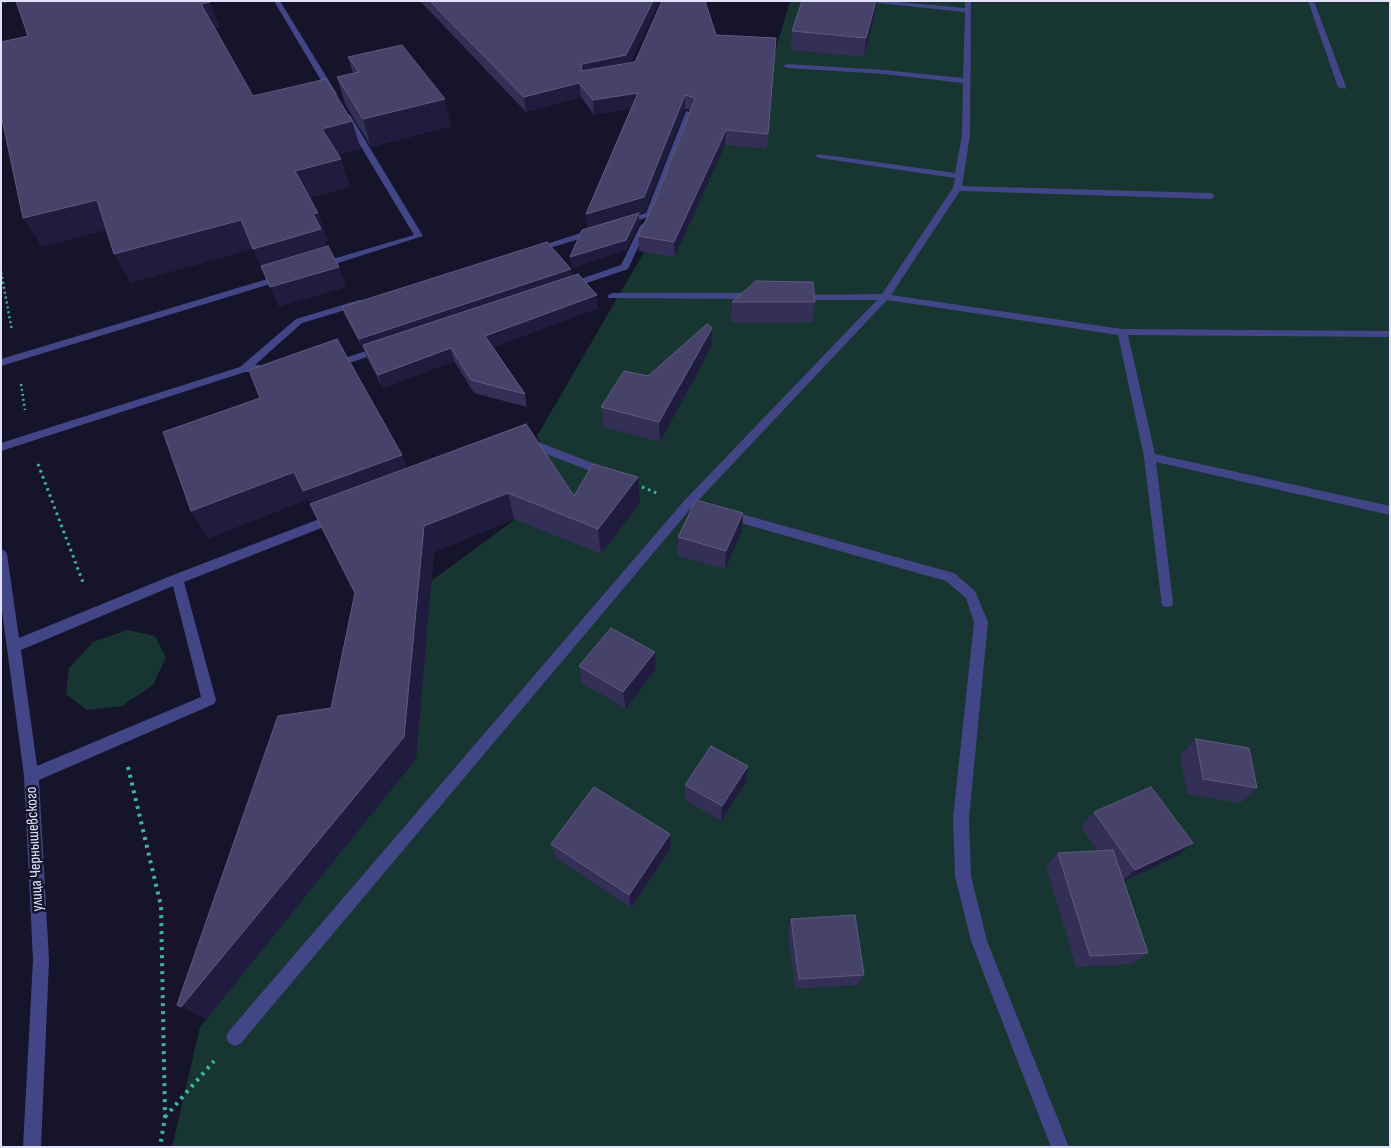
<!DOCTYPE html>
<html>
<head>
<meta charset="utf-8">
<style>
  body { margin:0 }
  #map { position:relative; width:1391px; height:1148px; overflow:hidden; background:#16142b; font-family:"Sofia Sans Condensed",sans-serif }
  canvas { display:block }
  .frame { position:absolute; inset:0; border:2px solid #e1e1fc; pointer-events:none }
</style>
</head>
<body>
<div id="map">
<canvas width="1391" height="1148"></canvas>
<div class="frame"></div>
</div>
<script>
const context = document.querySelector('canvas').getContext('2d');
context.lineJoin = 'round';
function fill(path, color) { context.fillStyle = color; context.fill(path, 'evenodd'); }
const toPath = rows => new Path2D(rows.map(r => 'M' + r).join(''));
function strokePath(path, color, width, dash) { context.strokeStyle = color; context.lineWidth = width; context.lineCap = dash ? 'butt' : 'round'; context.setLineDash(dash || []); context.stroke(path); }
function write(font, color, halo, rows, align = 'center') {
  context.font = font + ' "Sofia Sans Condensed",sans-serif'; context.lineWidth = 5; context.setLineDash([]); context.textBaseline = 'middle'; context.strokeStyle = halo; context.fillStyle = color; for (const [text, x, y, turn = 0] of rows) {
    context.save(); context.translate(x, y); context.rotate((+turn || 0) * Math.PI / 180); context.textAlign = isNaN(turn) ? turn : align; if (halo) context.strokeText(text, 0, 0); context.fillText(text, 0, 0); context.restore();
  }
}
fill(toPath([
  [790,1,1390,1,1390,1147,172,1147,200,1027,416,759,431,581,562,485,537,436,644,252,740,111,775,52],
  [127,630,155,636,166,657,153,685,122,706,87,710,66,694,69,668,93,642]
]), '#173531');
strokePath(toPath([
  [1,3,9,1]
]), '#3cb5a3', 2, [1, 2.5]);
strokePath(toPath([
  [1,272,12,331],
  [21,384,25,410]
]), '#3cb5a3', 2.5, [2, 3]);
strokePath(toPath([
  [38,464,84,585],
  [642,487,659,494]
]), '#3cb5a3', 3, [2.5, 4]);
strokePath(toPath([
  [128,767,161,906,165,1117,160,1147],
  [165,1117,214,1061]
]), '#3cb5a3', 4, [3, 5]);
fill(toPath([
  [274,1,280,1,337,94,336,96,329,94,274,1],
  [858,1,888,1,965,8,965,1,971,1,970,135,962,186,1211,193,1215,196,1211,199,960,191,891,295,1122,329,1390,331,1390,337,1128,335,1155,454,1390,506,1390,515,1156,462,1173,602,1172,606,1167,607,1162,606,1144,457,1118,335,887,300,692,507,241,1043,235,1046,229,1043,226,1037,229,1031,684,501,877,300,797,300,794,299,794,295,882,294,953,188,955,178,819,158,815,156,819,154,955,173,962,135,963,83,884,74,787,68,783,66,787,64,884,70,963,78,965,12,858,1],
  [1308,1,1314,1,1346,87,1345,89,1338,87,1308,1],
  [686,111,693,113,654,215,627,224,621,224,621,220,646,213,686,111],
  [343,113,350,115,423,236,319,269,316,268,316,264,414,235,342,115,343,113],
  [644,223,648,226,628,269,572,288,566,288,566,284,621,265,640,226,644,223],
  [596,228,600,231,599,233,533,253,528,250,596,228],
  [284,274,287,275,287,279,1,366,1,359,284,274],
  [612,293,755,293,760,296,755,299,609,298,607,296,612,293],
  [359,300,362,301,362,305,302,323,255,365,273,366,274,368,273,370,245,372,1,451,1,443,240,367,296,319,359,300],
  [381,346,386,349,385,351,334,368,329,365,330,363,381,346],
  [531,439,610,470,612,473,606,477,531,448,523,448,521,445,523,442,531,439],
  [727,510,950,572,954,573,975,591,988,622,969,818,971,876,987,941,1069,1147,1051,1147,971,941,955,876,953,818,974,622,966,598,946,581,723,518,721,515,727,510],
  [335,513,341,518,339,521,184,582,216,700,214,704,39,780,49,960,41,1147,23,1147,33,960,24,776,1,603,1,549,5,551,7,554,19,638,173,575,335,513],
  [173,586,201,697,37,766,21,650,173,586]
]), '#434686');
fill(toPath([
  [420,1,660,1,630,63,635,62,716,35,776,38,767,149,725,145,675,257,639,251,638,236,655,201,690,110,685,109,645,211,639,213,639,223,626,250,572,268,570,257,588,228,586,214,631,108,594,115,581,97,526,112],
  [877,5,864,57,791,50,792,31],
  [348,57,451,126,371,147,345,104,337,77,353,73],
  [572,276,598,308,493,347,525,394,527,407,474,393,454,361,383,388,367,358,364,349,363,349,346,317,342,307],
  [732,302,815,302,813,322,731,322],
  [711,348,660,442,603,427,601,407,648,376],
  [407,468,574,496,638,477,640,503,601,554,514,519,434,552,416,759,206,1019,331,708,355,593,308,499,209,538,191,511],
  [743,513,742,532,725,569,678,556,678,537],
  [655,652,656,669,626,709,582,683,579,666],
  [1196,739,1257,788,1240,803,1187,794,1180,755],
  [748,766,746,782,721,821,685,800,685,785],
  [1094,812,1177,856,1124,881,1148,953,1132,964,1076,967,1046,866,1058,853,1098,851,1081,827],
  [670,834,671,848,631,908,556,858,551,844],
  [791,919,864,975,858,985,795,989,788,930]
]), '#332f57');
fill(toPath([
  [653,1,660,1,627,69,581,71,582,64],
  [876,1,878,1,864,57,866,38],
  [210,2,220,28,211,29,201,4],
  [579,83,581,97,526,112,524,97],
  [638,93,639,107,594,115,593,100],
  [685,95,685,109,645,211,639,213,639,223,626,250,572,268,570,257,588,229,586,214],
  [445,99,451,126,371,147,363,119],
  [352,121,361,149,331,157,322,129],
  [726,130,725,145,675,257,674,242],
  [341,159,350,187,305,199,295,171],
  [97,200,113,228,42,247,23,218],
  [318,213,328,241,325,242,331,258,266,277,253,249,313,214],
  [241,220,253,249,131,283,114,254],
  [339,267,346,287,279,307,270,287],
  [571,269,573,279,363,345,364,349,363,349,359,339],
  [597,295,598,308,488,349,485,336],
  [712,328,711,348,660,442,659,422],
  [451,348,454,361,383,388,378,375],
  [402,455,412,482,317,518,308,499,209,538,191,511,294,472],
  [638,477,640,503,601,554,598,529],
  [508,493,514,519,434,552,416,759,206,1019,181,1007,424,526],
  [743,513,742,532,725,569,726,551],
  [655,652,656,669,626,709,623,692],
  [748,766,746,782,721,821,722,806],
  [670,834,671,848,631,908,629,895],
  [1193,843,1177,856,1120,883,1135,870]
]), '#201c3e');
const building = toPath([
  [16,1,209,1,210,2,201,4,253,96,326,79,352,121,322,129,341,159,295,171,318,213,313,214,321,229,253,249,241,220,114,254,97,200,23,218,1,114,1,42,28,36,16,1],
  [430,1,653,1,626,55,582,64,581,71,635,62,662,1,705,1,716,35,776,38,768,134,726,130,674,242,638,236,655,201,695,99,693,97,685,95,644,197,586,214,638,93,593,100,579,83,524,97,430,1],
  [802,1,876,1,866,38,792,31,802,1],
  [402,45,445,99,363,119,337,77,359,72,348,57,402,45],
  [639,213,626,240,570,257,582,230,639,213],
  [547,242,571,269,359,339,342,307,547,242],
  [328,246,339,267,270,287,261,266,328,246],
  [578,274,597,295,485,336,525,394,471,380,451,348,378,375,363,345,578,274],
  [756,281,813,282,815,302,732,302,756,281],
  [707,324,712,328,659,422,601,407,624,371,648,376,707,324],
  [337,339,402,455,303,491,294,472,191,511,163,432,260,398,249,370,337,339],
  [526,424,574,496,593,464,638,477,598,529,508,493,424,526,404,737,181,1007,177,1005,278,716,331,708,355,593,310,504,526,424],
  [696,500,743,513,726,551,678,537,696,500],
  [611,628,655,652,623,692,579,666,611,628],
  [1196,739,1249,748,1257,788,1203,779,1196,739],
  [711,746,748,766,722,806,685,785,711,746],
  [594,787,670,834,629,895,551,844,594,787],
  [1151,787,1193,843,1135,870,1094,812,1151,787],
  [1113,850,1148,953,1090,956,1058,853,1113,850],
  [855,915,864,975,799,979,791,919,855,915]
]);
fill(building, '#464269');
strokePath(building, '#5e5b80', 1);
write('16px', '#e1e1fc', '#16142b', [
  ["улица Чернышевского",35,849,-93]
]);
</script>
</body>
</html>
